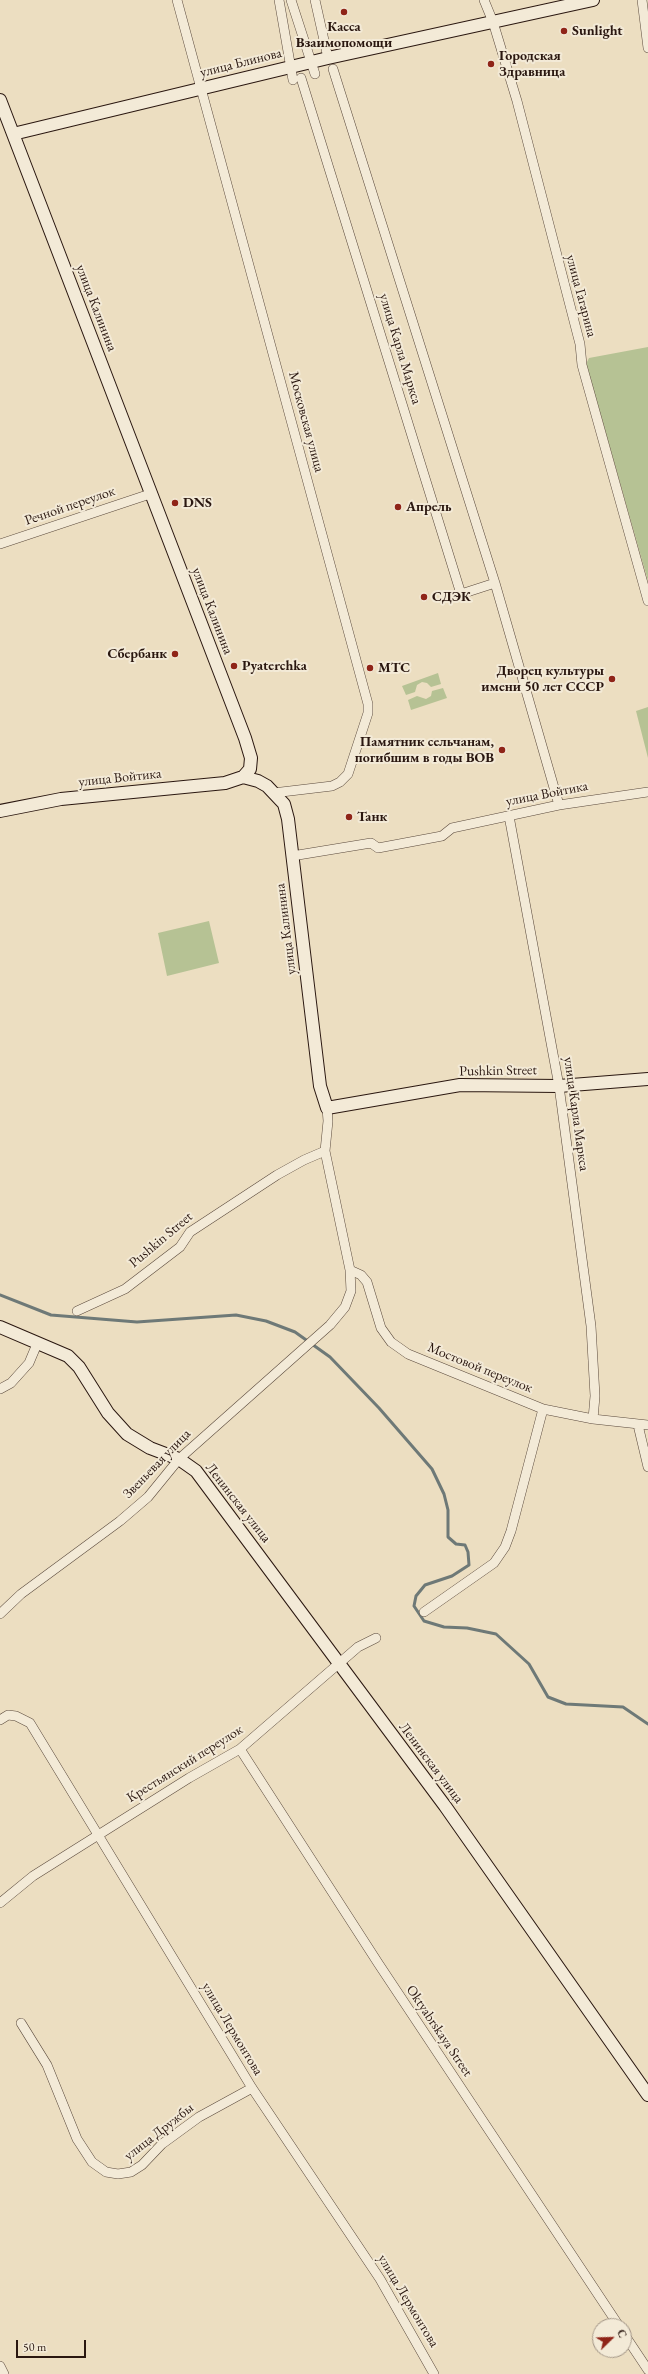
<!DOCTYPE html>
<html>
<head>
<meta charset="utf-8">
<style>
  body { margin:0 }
  #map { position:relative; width:648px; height:2374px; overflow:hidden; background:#ecdec1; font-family:"EB Garamond",serif }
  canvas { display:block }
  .north { position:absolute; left:592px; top:2318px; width:40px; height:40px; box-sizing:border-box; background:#f3ead7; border:1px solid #a39687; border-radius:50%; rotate:67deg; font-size:11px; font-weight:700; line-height:16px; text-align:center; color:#2a1710 }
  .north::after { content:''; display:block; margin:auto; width:14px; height:18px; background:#8f2418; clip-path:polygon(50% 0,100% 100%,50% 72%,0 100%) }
  .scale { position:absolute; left:16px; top:2340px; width:70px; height:18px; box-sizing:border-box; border:2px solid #2a1710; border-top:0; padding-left:5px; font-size:12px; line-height:14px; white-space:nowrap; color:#2a1710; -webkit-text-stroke:3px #f3ead7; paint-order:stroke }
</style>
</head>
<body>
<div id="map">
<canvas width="648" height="2374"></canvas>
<div class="north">С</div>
<div class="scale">50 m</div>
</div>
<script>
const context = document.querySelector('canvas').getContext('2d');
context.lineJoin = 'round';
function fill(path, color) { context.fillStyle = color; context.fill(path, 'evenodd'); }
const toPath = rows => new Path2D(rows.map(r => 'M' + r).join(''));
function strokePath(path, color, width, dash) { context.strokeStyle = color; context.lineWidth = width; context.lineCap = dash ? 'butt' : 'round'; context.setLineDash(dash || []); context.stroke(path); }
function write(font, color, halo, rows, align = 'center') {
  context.font = font + ' "EB Garamond",serif'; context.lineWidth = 4; context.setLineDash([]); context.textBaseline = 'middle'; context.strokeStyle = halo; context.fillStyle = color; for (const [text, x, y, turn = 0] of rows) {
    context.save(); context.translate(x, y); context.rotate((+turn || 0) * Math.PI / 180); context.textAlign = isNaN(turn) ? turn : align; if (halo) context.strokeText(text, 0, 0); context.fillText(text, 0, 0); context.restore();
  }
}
fill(toPath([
  [648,347,648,581,586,364,589,358],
  [438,673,441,684,431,687,427,683,422,682,417,685,415,692,406,695,402,686],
  [443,688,447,698,411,710,408,700,417,696,426,699,431,696,432,691],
  [648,707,648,758,636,711],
  [209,921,219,963,167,976,158,933]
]), '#b6c294');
strokePath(toPath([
  [0,1295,51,1315,137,1322,236,1315,266,1321,295,1332,330,1357,379,1408,432,1469,444,1494,448,1510,448,1537,456,1544,465,1545,468,1552,469,1565,452,1576,425,1585,416,1596,414,1606,424,1621,444,1627,467,1628,496,1634,529,1664,548,1697,566,1704,623,1707,648,1724]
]), '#6e7977', 3);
const street = toPath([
  [177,0,368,704,368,713,348,774,340,782,332,786,273,793],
  [279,0,293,80],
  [291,0,315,74],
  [315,0,328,58],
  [484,0,493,22,517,101,580,344,582,365,648,601],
  [642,0,648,48],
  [333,69,495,583,559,805],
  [301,78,461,594,495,583],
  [0,544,150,494],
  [509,816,559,1086,591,1326,595,1396,593,1419],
  [292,856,371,843,378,848,442,836,452,828,559,805,648,792],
  [350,1270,361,1275,367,1282,381,1328,391,1342,408,1354,543,1409,593,1419,648,1425],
  [77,1311,125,1289,180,1247,190,1232,277,1175,304,1160,325,1151],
  [0,1389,11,1383,29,1363,37,1344],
  [638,1425,648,1467],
  [424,1612,494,1563,505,1547,511,1531,543,1409],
  [0,1614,21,1594,120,1521,148,1497,179,1459,330,1325,345,1307,351,1291,350,1270,325,1151,328,1121,327,1108],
  [0,1720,8,1715,16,1716,30,1723,252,2088,380,2279,434,2374],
  [240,1749,378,1963,619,2326],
  [0,1903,33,1876,189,1778,240,1749,358,1647,376,1638],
  [21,2023,47,2065,77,2139,92,2162,106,2172,118,2174,131,2172,142,2165,162,2144,199,2117,252,2088],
  [624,2334,648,2370],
  [0,2366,4,2374]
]);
const secondary = toPath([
  [0,100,245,738,251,758,250,769,243,777],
  [13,134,328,58,593,0],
  [243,777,258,781,267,786,284,804,288,819,320,1086,327,1108,460,1085,559,1086,648,1079],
  [0,811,61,799,225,783,243,777],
  [0,1327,68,1356,79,1367,108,1413,127,1434,150,1448,179,1459,196,1471,445,1806,648,2095]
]);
strokePath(street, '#5a493c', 10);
strokePath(secondary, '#2a1710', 14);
strokePath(street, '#f3ead7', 9);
strokePath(secondary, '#f3ead7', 12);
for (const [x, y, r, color] of [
  [344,12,4,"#8f2418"],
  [564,31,4,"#8f2418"],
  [491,64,4,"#8f2418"],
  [175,503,4,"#8f2418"],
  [398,507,4,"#8f2418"],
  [424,597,4,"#8f2418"],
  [175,654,4,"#8f2418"],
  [234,666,4,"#8f2418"],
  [370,668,4,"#8f2418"],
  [612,679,4,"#8f2418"],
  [502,750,4,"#8f2418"],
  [349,817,4,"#8f2418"]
]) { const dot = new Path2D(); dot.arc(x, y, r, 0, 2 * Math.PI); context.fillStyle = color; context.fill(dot); strokePath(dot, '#f3ead7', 1.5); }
write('bold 14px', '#2a1710', '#f3ead7', [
  ["Касса",344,27,"center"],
  ["Взаимопомощи",344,43,"center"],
  ["Sunlight",572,31],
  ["Городская",499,56],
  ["Здравница",499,72],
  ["DNS",183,503],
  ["Апрель",406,507],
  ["СДЭК",432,597],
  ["Сбербанк",167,654,"right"],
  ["Pyaterchka",242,666],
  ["МТС",378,668],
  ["Дворец культуры",604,671,"right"],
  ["имени 50 лет СССР",604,687,"right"],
  ["Памятник сельчанам,",494,742,"right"],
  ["погибшим в годы ВОВ",494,758,"right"],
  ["Танк",357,817]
], 'left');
write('14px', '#2a1710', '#f3ead7', [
  ["улица Блинова",241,63,-14],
  ["улица Гагарина",581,296,75],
  ["улица Калинина",96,308,69],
  ["улица Карла Маркса",400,349,73],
  ["Московская улица",306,422,75],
  ["Речной переулок",70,506,-19],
  ["улица Калинина",212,611,69],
  ["улица Войтика",120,778,-6],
  ["улица Войтика",547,794,-11],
  ["улица Калинина",286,929,-97],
  ["Pushkin Street",498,1071,-1],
  ["улица Карла Маркса",576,1114,82],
  ["Pushkin Street",161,1240,-40],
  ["Мостовой переулок",480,1368,22],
  ["Звеньевая улица",157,1464,-46],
  ["Ленинская улица",238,1503,52],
  ["Ленинская улица",431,1763,53],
  ["Крестьянский переулок",185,1764,-32],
  ["улица Лермонтова",232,2029,59],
  ["Oktyabrskaya Street",439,2031,56],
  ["улица Дружбы",159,2132,-38],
  ["улица Лермонтова",408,2301,59]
]);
</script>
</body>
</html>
